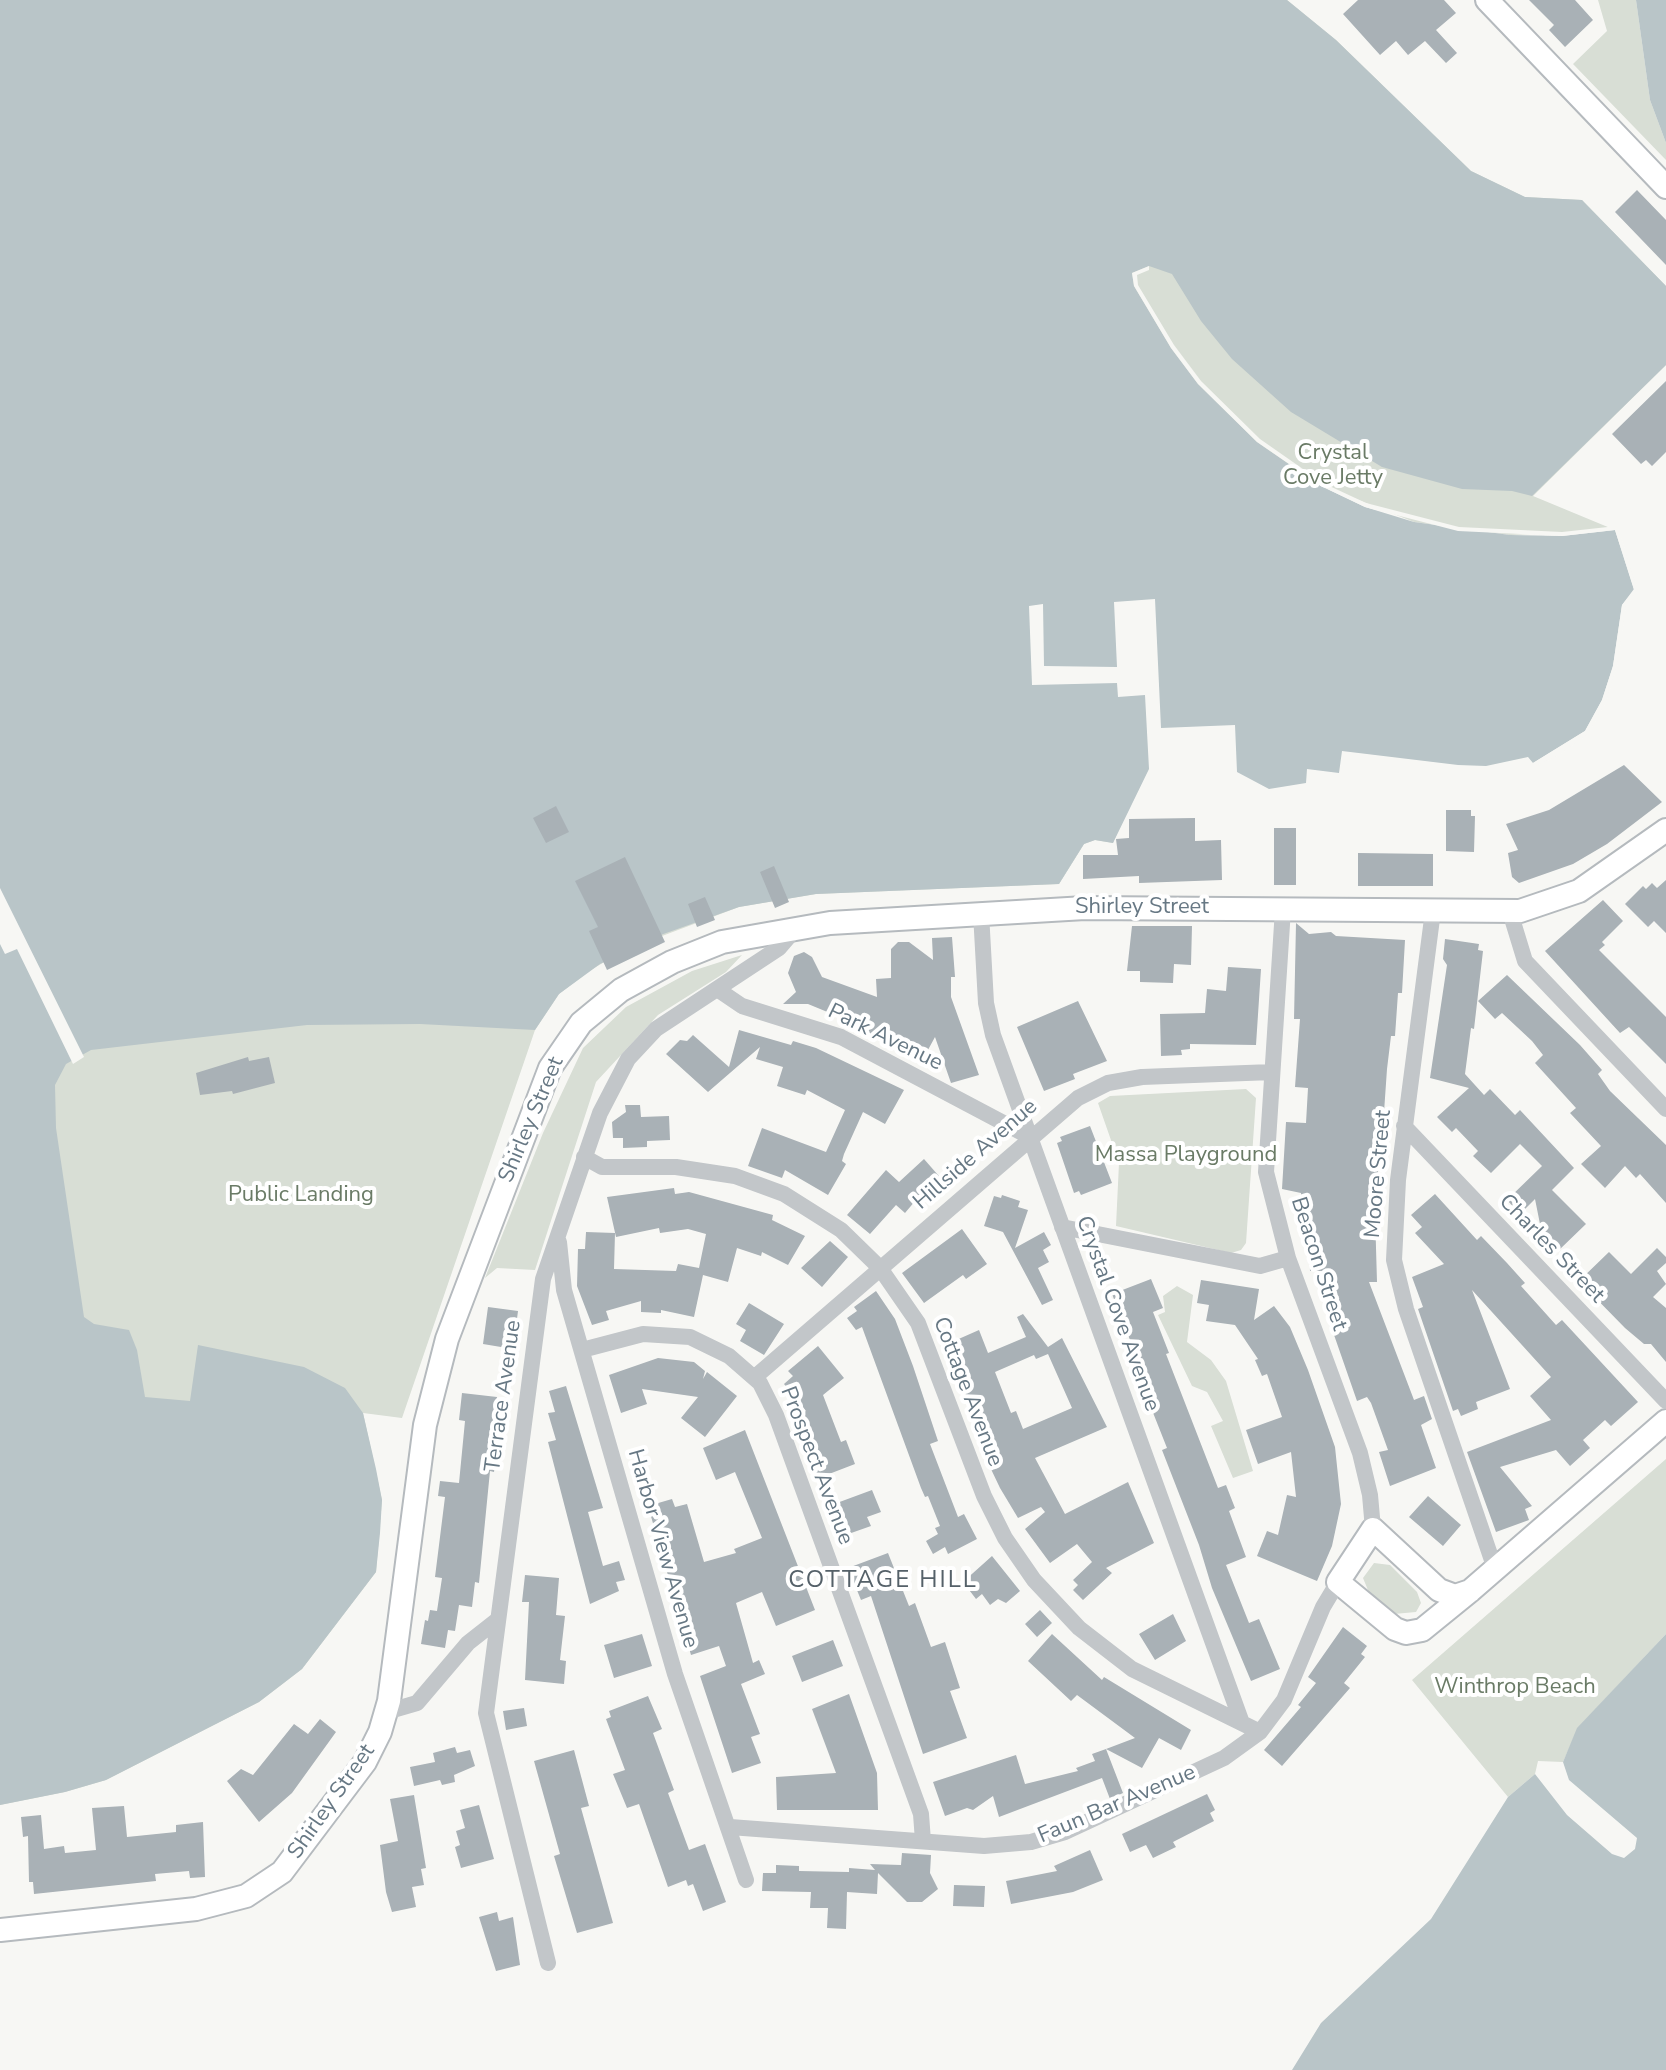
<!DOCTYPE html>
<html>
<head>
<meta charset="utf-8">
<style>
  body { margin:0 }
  canvas { display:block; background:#f7f7f4 }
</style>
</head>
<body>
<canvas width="1666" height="2070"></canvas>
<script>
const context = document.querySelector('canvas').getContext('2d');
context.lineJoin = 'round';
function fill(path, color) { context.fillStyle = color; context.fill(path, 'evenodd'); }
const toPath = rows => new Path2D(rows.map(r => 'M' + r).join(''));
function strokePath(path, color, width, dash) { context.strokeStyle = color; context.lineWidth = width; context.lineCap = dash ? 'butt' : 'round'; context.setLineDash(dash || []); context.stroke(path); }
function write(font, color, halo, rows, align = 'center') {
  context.font = font + ' "Nunito Sans",sans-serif'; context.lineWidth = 8; context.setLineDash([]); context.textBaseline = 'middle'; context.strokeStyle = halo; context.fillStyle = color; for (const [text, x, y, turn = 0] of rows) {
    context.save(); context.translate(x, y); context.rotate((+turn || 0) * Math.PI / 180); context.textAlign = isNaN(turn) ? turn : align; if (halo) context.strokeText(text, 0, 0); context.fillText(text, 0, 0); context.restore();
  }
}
fill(toPath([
  [1287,0,1336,40,1471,171,1525,197,1582,200,1666,286,1666,365,1533,496,1615,530,1510,535,1414,522,1167,424,1113,220],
  [1598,0,1636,0,1650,100,1666,143,1666,160,1573,64,1607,31],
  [1127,809,1113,843,1095,840,1084,844,1059,884,816,894,739,907,625,950,589,971,559,994,535,1030,402,1418,363,1413,382,1500,376,1572,302,1669,259,1702,106,1780,65,1792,0,1805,0,1095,27,1051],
  [742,955,726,972,658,1015,596,1082,535,1270,497,1268,485,1278,543,1133,583,1048,626,1007,692,971],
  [1246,1089,1256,1098,1246,1243,1241,1250,1231,1253,1116,1226,1119,1163,1098,1103,1110,1096],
  [1177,1286,1193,1295,1187,1342,1211,1360,1226,1381,1253,1471,1233,1478,1211,1426,1223,1421,1207,1392,1192,1386,1158,1315,1165,1312,1163,1296],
  [1666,1459,1666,1634,1578,1728,1563,1762,1538,1761,1535,1774,1508,1797,1412,1680],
  [1374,1563,1390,1565,1417,1592,1421,1603,1416,1612,1394,1614,1370,1595,1363,1578]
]), '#d8ded5');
fill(toPath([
  [0,0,1287,0,1336,40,1471,171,1525,197,1582,200,1666,286,1666,365,1532,496,1512,491,1462,489,1382,467,1291,412,1232,359,1201,321,1172,274,1149,266,1132,273,1134,286,1171,348,1198,384,1257,442,1321,486,1365,507,1414,522,1510,535,1562,536,1615,530,1634,590,1622,605,1613,666,1602,700,1585,731,1533,763,1528,757,1486,766,1458,765,1342,751,1339,773,1307,769,1306,783,1269,789,1237,772,1235,725,1161,728,1155,599,1114,602,1117,667,1044,666,1043,604,1029,606,1032,685,1117,683,1118,697,1145,695,1149,769,1113,843,1095,840,1084,844,1059,884,816,894,739,907,655,937,600,964,559,994,535,1030,420,1024,307,1025,91,1050,66,1064,55,1085,56,1128,84,1317,94,1324,129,1330,137,1350,145,1397,190,1401,198,1345,304,1367,345,1388,363,1413,376,1469,382,1500,380,1533,376,1572,302,1669,259,1702,106,1780,65,1792,0,1805],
  [1636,0,1666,0,1666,143,1650,100],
  [1666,1634,1666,2070,1292,2070,1321,2023,1431,1919,1508,1797,1535,1774,1567,1815,1612,1854,1624,1858,1635,1849,1637,1838,1569,1780,1563,1762,1577,1728]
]), '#b9c5c8');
fill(toPath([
  [1149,266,1149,270,1137,275,1138,285,1174,345,1201,381,1260,439,1323,483,1366,503,1459,527,1562,532,1617,526,1638,590,1626,606,1617,666,1606,702,1588,734,1559,755,1536,766,1533,763,1585,731,1602,700,1613,666,1622,605,1634,589,1615,530,1562,536,1458,531,1365,507,1321,486,1257,442,1198,384,1171,348,1134,286,1132,273],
  [0,888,84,1057,73,1064,17,949,5,954,0,944]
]), '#f7f7f4');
fill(toPath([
  [1358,0,1444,0,1456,13,1436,30,1457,53,1446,63,1425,41,1408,55,1396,41,1380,55,1343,14],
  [1529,0,1575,0,1593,20,1565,47,1549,30,1554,25],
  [1637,190,1666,220,1666,265,1615,212],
  [1666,381,1666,452,1652,466,1646,460,1641,464,1612,434],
  [1624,765,1662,802,1607,844,1573,864,1519,883,1512,877,1508,853,1518,850,1506,824,1549,810],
  [556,806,569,832,546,843,533,818],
  [1446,810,1471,810,1471,816,1475,816,1474,852,1446,851],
  [1195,818,1195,841,1221,840,1222,880,1139,883,1139,876,1083,879,1083,855,1118,855,1116,839,1129,838,1129,819],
  [1274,828,1296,828,1296,885,1274,885],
  [1358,853,1433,854,1433,886,1358,886],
  [625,857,665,942,607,970,589,931,598,927,575,881],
  [774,866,789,902,775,908,760,872],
  [1666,880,1666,933,1654,921,1648,927,1625,904,1643,886,1646,889,1652,883,1657,888],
  [705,897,715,920,697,927,688,904],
  [1603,900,1623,921,1602,942,1605,945,1599,950,1666,1017,1666,1064,1629,1027,1620,1033,1545,951],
  [1296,923,1309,934,1331,932,1336,936,1405,940,1402,993,1398,993,1395,1036,1391,1036,1387,1069,1382,1141,1377,1179,1374,1179,1377,1282,1369,1282,1414,1400,1424,1396,1432,1419,1421,1425,1436,1468,1390,1486,1379,1452,1388,1450,1371,1403,1367,1397,1357,1401,1325,1309,1329,1307,1328,1271,1310,1271,1309,1237,1302,1238,1301,1193,1282,1189,1286,1122,1306,1123,1308,1088,1295,1087,1300,1019,1294,1019],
  [1132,926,1192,926,1191,965,1174,964,1173,983,1140,982,1140,971,1127,971],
  [952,937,955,977,951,977,951,997,979,1075,951,1083,935,1037,923,1059,858,1028,859,1025,808,1004,783,1004,796,992,788,973,794,956,804,952,812,957,822,977,877,997,876,979,891,978,891,949,898,942,909,942,933,960,932,938],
  [1445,939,1479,944,1478,950,1483,951,1474,1029,1471,1028,1465,1074,1484,1095,1490,1089,1515,1115,1520,1110,1574,1168,1552,1190,1586,1224,1558,1251,1544,1244,1535,1199,1520,1214,1507,1200,1542,1166,1520,1144,1491,1173,1473,1156,1478,1151,1456,1128,1452,1132,1437,1117,1469,1088,1430,1078,1447,965,1443,959],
  [1228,967,1261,969,1256,1045,1190,1044,1190,1049,1181,1050,1182,1055,1161,1056,1160,1014,1205,1013,1207,989,1226,991],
  [1507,975,1580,1045,1602,1070,1598,1074,1610,1091,1666,1145,1666,1203,1640,1174,1636,1178,1625,1166,1605,1188,1581,1164,1601,1146,1570,1113,1576,1108,1535,1063,1543,1055,1532,1041,1502,1013,1495,1019,1478,1001],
  [1078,1001,1107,1061,1073,1074,1075,1079,1044,1091,1017,1027],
  [739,1030,791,1045,793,1041,816,1048,904,1090,885,1124,863,1112,844,1154,842,1161,846,1164,828,1195,785,1170,782,1178,748,1166,762,1128,826,1152,845,1110,807,1090,805,1095,777,1086,783,1067,756,1059,760,1047,708,1092,666,1054,680,1040,687,1041,693,1035,729,1067],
  [248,1057,249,1061,269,1057,275,1083,233,1094,232,1091,200,1095,196,1073],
  [625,1105,640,1105,641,1117,669,1116,670,1140,647,1141,647,1147,623,1148,623,1138,613,1138,612,1122,626,1112],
  [1090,1126,1112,1183,1081,1195,1079,1191,1074,1193,1057,1143,1062,1141,1060,1137],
  [924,1159,945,1183,926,1199,921,1194,905,1213,896,1205,870,1234,847,1215,886,1170,899,1182],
  [674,1188,675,1194,689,1192,773,1215,772,1220,805,1236,788,1265,762,1252,761,1256,737,1248,728,1282,703,1275,694,1317,661,1310,661,1313,641,1312,641,1301,606,1311,609,1320,592,1325,577,1286,578,1249,585,1249,586,1232,615,1233,614,1269,676,1271,678,1264,699,1268,706,1234,688,1229,660,1233,659,1228,616,1237,607,1197],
  [1435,1194,1477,1240,1481,1236,1507,1263,1525,1283,1521,1286,1556,1325,1562,1320,1638,1402,1611,1426,1605,1420,1583,1440,1590,1448,1570,1466,1556,1450,1500,1467,1532,1506,1525,1509,1529,1520,1496,1532,1467,1452,1551,1420,1530,1396,1551,1377,1472,1290,1510,1389,1476,1402,1478,1409,1461,1416,1458,1409,1453,1411,1418,1309,1423,1307,1412,1277,1444,1264,1415,1233,1422,1227,1411,1215],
  [1002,1195,1020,1201,1018,1207,1028,1210,1015,1248,1044,1232,1051,1245,1043,1250,1049,1262,1038,1268,1053,1300,1042,1305,1003,1232,984,1226,994,1196,1001,1198],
  [962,1229,987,1264,966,1279,963,1275,924,1303,902,1273],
  [830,1241,848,1257,822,1287,801,1268],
  [1657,1248,1666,1257,1666,1263,1657,1271,1666,1284,1653,1297,1666,1308,1666,1362,1651,1344,1644,1344,1625,1328,1579,1281,1609,1252,1631,1274],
  [1151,1279,1163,1308,1153,1312,1169,1353,1166,1354,1218,1488,1226,1485,1235,1508,1229,1511,1246,1557,1226,1565,1249,1623,1259,1619,1280,1669,1251,1681,1212,1588,1199,1545,1162,1450,1167,1448,1125,1342,1130,1340,1112,1294],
  [1201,1280,1259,1289,1254,1320,1274,1306,1290,1327,1308,1370,1335,1447,1341,1504,1332,1546,1317,1581,1257,1556,1267,1531,1278,1535,1287,1495,1296,1497,1291,1452,1258,1464,1246,1430,1282,1417,1267,1374,1262,1376,1255,1360,1258,1359,1235,1325,1206,1321,1209,1305,1197,1303],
  [876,1291,895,1319,913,1366,938,1441,930,1444,958,1517,964,1514,977,1539,948,1554,945,1547,933,1554,926,1541,938,1534,935,1528,940,1526,928,1496,925,1497,921,1488,862,1327,856,1330,847,1318,857,1311,854,1307],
  [749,1303,784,1324,764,1355,740,1341,746,1330,736,1324],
  [488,1307,518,1311,513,1349,483,1344],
  [1023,1314,1048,1347,1062,1338,1107,1427,1035,1458,1065,1514,1128,1482,1154,1543,1106,1568,1112,1573,1083,1600,1073,1590,1078,1585,1073,1580,1092,1562,1077,1544,1050,1563,1025,1529,1045,1512,1041,1507,1018,1518,1000,1488,990,1467,995,1465,945,1345,979,1330,988,1353,1026,1337,1017,1317],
  [1048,1354,1072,1408,1023,1429,1016,1411,1011,1413,995,1372,1034,1355,1036,1359],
  [818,1346,844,1378,823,1395,841,1442,846,1440,855,1464,816,1479,793,1417,806,1411,784,1384,793,1376,788,1371],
  [658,1358,694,1362,705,1371,703,1379,707,1372,737,1396,705,1437,681,1418,698,1397,642,1389,647,1404,621,1413,609,1375],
  [566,1386,603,1508,588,1512,603,1566,619,1561,625,1580,616,1582,619,1591,590,1604,548,1442,556,1440,548,1413,555,1412,549,1391],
  [462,1393,497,1397,493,1445,497,1446,494,1472,490,1471,479,1583,475,1582,472,1607,459,1605,455,1631,448,1630,445,1648,421,1644,425,1620,428,1621,430,1610,437,1611,442,1578,435,1577,445,1497,438,1496,440,1481,459,1483,465,1421,459,1420],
  [745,1430,815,1610,776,1626,762,1592,736,1603,753,1663,759,1660,765,1674,741,1684,760,1734,751,1737,761,1763,732,1773,700,1676,726,1666,719,1646,691,1655,648,1506,672,1499,675,1507,687,1504,704,1562,736,1553,734,1549,762,1538,735,1472,716,1480,703,1448],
  [872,1490,881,1512,867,1517,871,1526,837,1538,826,1507],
  [1428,1496,1461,1525,1443,1546,1409,1517],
  [888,1553,909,1606,915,1603,931,1647,945,1642,960,1688,950,1691,967,1738,923,1754,871,1596,861,1600,848,1568],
  [992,1556,1020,1591,1006,1603,998,1599,990,1605,982,1594,976,1599,963,1582],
  [525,1575,559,1578,556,1615,565,1616,560,1660,566,1661,564,1684,525,1680,529,1602,522,1602],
  [1040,1610,1052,1623,1037,1637,1025,1624],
  [1173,1614,1186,1641,1155,1660,1139,1634],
  [1343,1627,1367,1646,1361,1654,1365,1657,1344,1683,1350,1688,1282,1766,1264,1750,1301,1707,1298,1705,1316,1683,1308,1677],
  [642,1634,652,1666,614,1678,604,1645],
  [1052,1634,1102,1680,1104,1677,1191,1730,1181,1750,1159,1738,1142,1768,1106,1749,1135,1738,1077,1695,1071,1701,1028,1661],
  [833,1640,843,1666,802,1682,792,1656],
  [849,1694,877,1773,878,1810,777,1810,776,1777,836,1773,812,1709],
  [648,1696,662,1729,653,1733,674,1790,668,1793,689,1850,705,1844,726,1902,703,1911,693,1884,688,1886,686,1880,668,1887,639,1804,627,1808,613,1774,625,1770,606,1719,611,1717,609,1711],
  [524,1708,527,1726,506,1730,503,1711],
  [320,1719,336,1732,292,1793,259,1822,227,1781,241,1769,253,1775,294,1724,308,1734],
  [455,1747,457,1753,470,1750,475,1766,454,1775,455,1782,442,1785,440,1780,414,1786,410,1767,435,1762,433,1753],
  [1106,1749,1123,1793,1110,1799,1102,1778,999,1817,993,1796,973,1810,967,1808,945,1816,933,1782,1016,1755,1025,1784,1078,1771,1076,1768,1095,1761,1092,1754],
  [574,1750,589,1806,581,1808,613,1923,577,1933,554,1856,560,1854,534,1761],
  [1207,1794,1215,1810,1210,1813,1214,1821,1173,1842,1176,1847,1153,1858,1146,1845,1130,1852,1122,1834],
  [414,1795,426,1868,421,1869,424,1885,412,1887,416,1907,392,1912,386,1892,380,1845,398,1841,390,1799],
  [479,1805,494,1859,461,1868,455,1847,460,1845,456,1831,465,1828,460,1810],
  [124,1806,127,1837,176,1832,176,1825,203,1822,205,1877,190,1878,189,1871,155,1874,156,1881,34,1894,33,1882,29,1882,28,1836,23,1837,21,1817,41,1815,44,1849,64,1846,65,1853,96,1850,92,1808],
  [1090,1850,1103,1880,1073,1892,1011,1904,1006,1881,1057,1871,1054,1866],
  [902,1853,931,1855,930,1873,938,1889,922,1902,907,1902,878,1873,877,1894,847,1892,846,1929,827,1928,828,1908,810,1908,811,1892,762,1891,763,1873,776,1873,776,1865,799,1866,799,1871,849,1872,849,1868,875,1870,870,1864,901,1865],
  [954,1885,985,1886,984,1907,953,1906],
  [497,1912,499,1921,513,1917,520,1965,496,1971,479,1917]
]), '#a9b1b6');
const secondary = toPath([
  [1487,0,1666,187],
  [1470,1591,1455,1596,1439,1590,1373,1529,1338,1582,1395,1629,1406,1633,1422,1630,1470,1591,1666,1421],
  [0,1930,196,1909,246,1896,282,1872,365,1762,380,1732,389,1701,425,1425,447,1339,550,1068,581,1023,621,990,672,962,722,942,830,923,1085,908,1520,911,1579,891,1666,830]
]);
strokePath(secondary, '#b5babe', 26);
strokePath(toPath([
  [1283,909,1266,1172,1288,1258,1360,1453,1370,1495,1373,1529],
  [1433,911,1398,1180,1394,1260,1406,1309,1495,1569],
  [1510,912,1525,961,1666,1109],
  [981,913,986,1003,993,1035,1242,1723],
  [717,989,742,1006,841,1037,1030,1137],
  [1404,1126,1666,1401],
  [584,1157,602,1167,676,1167,735,1176,784,1194,841,1230,880,1268,918,1323,984,1496,1005,1538,1034,1580,1079,1628,1132,1669,1260,1732],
  [1062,1227,1260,1266,1288,1258],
  [559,1242,564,1290,675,1674,746,1880],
  [582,1350,643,1334,690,1337,729,1356,760,1383,776,1415,921,1814,923,1841],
  [755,1377,1078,1098,1108,1083,1142,1077,1272,1072],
  [386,1712,417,1703,468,1643,496,1621],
  [730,1827,984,1846,1031,1842,1065,1832,1224,1758,1260,1732,1284,1700,1323,1607,1338,1582],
  [548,1963,486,1713,543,1279,600,1113,628,1059,656,1029,779,948,797,927]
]), '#c2c6c9', 16);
strokePath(secondary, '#fff', 22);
write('22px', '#6a7b66', '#fff', [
  ["Crystal",1333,454],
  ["Cove Jetty",1333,479],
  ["Massa Playground",1186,1156],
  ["Public Landing",301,1196],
  ["Winthrop Beach",1515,1688]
]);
write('22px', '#677884', '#fff', [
  ["Shirley Street",1142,908],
  ["Park Avenue",885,1038,26],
  ["Shirley Street",532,1120,-67],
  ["Hillside Avenue",976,1155,-41],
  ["Moore Street",1379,1174,-85],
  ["Charles Street",1551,1249,46],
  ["Beacon Street",1318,1264,72],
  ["Crystal Cove Avenue",1117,1314,70],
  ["Cottage Avenue",967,1392,69],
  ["Terrace Avenue",504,1396,-82],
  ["Prospect Avenue",816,1466,69],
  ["Harbor View Avenue",662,1549,74],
  ["Shirley Street",332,1802,-55],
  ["Faun Bar Avenue",1117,1805,-23]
]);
context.letterSpacing = '2px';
write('24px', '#556169', '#fff', [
  ["COTTAGE HILL",883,1581]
]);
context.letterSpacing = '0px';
</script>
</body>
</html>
